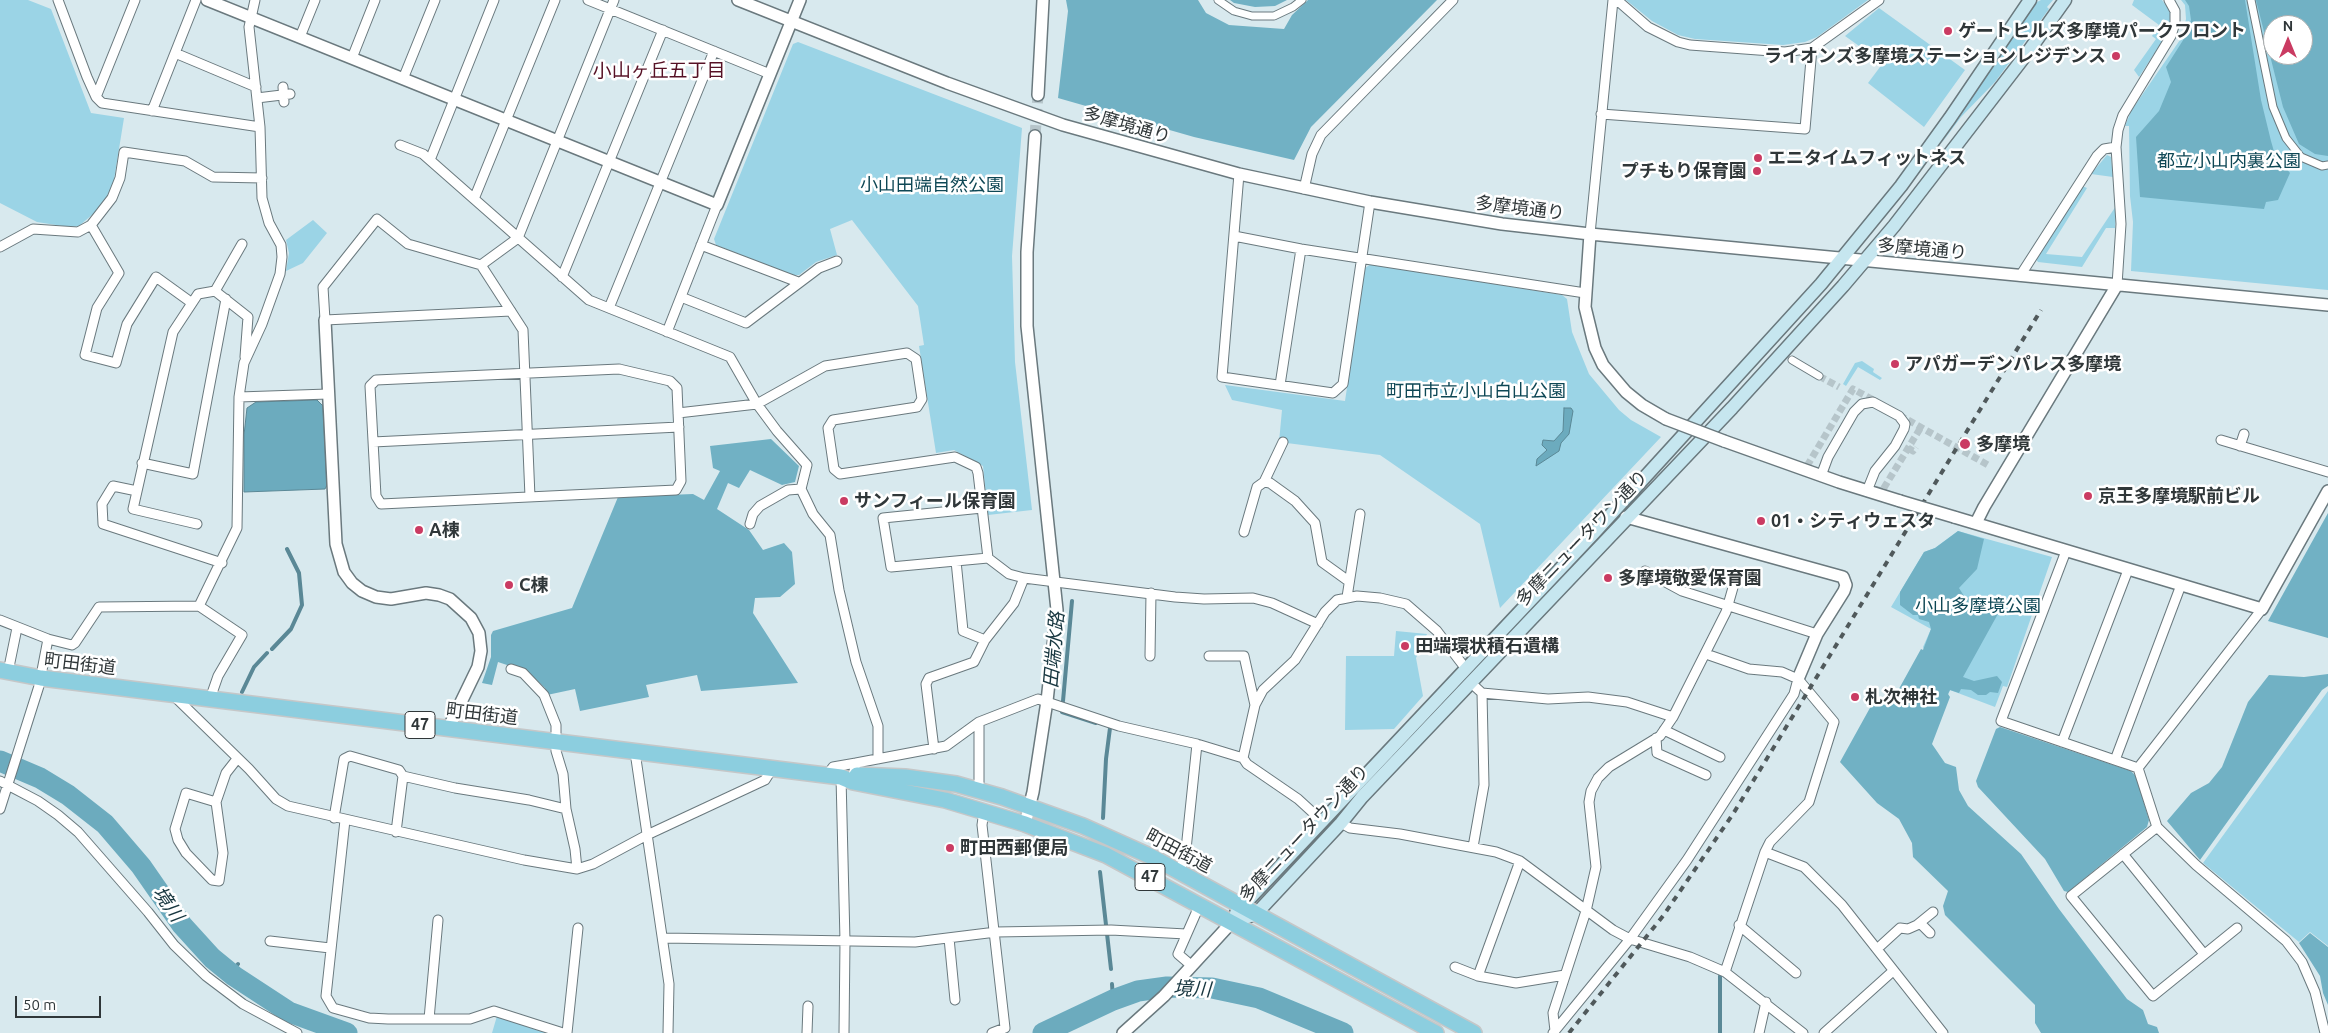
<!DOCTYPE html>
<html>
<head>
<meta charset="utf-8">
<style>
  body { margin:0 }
  #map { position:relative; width:2328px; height:1033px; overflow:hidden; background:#d8e9ee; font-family:Ubuntu,sans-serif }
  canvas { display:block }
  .north { position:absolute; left:2263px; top:15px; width:50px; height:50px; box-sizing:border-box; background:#fff; border:1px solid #acafb0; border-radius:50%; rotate:0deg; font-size:14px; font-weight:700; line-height:20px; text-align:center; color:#303739 }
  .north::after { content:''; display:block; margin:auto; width:18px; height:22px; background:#ca3b62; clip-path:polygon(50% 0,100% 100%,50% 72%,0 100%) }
  .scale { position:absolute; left:15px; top:996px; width:86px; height:22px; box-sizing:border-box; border:2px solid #303739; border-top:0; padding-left:6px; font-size:15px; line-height:18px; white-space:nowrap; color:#303739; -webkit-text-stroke:4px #fff; paint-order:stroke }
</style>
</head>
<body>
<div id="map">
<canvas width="2328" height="1033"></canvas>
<div class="north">N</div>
<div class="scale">50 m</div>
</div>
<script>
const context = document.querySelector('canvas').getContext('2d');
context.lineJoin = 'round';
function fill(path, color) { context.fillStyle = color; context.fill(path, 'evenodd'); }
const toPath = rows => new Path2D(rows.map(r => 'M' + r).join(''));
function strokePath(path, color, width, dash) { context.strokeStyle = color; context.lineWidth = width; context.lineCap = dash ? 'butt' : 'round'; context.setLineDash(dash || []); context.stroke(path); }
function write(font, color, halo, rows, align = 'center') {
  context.font = font + ' Ubuntu,"Noto Sans JP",sans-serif'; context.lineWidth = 5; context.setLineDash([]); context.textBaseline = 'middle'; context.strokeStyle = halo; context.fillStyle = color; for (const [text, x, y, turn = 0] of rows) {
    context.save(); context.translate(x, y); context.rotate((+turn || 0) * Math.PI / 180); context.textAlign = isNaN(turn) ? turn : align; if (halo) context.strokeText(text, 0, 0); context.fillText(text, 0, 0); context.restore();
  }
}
fill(toPath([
  [0,0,28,0,51,9,91,113,124,118,113,186,100,208,79,226,69,227,37,222,0,203],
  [1626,0,1868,0,1817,37,1805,42,1783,45,1695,39,1678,35,1652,21],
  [2041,0,2053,0,2047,7,2049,9,1995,82,1961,117,1941,144,1987,73,2037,2],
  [2134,0,2162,0,2170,11,2171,18,2167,34,2139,77,2134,70,2156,39,2152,36,2159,25,2132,5],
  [2181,0,2328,0,2328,290,2131,271,2133,222,2130,196,2129,126,2125,126,2131,111,2182,37,2186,19,2185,5],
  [2273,25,2303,25,2303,55,2273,55],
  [1879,8,1965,70,1924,127,1868,83,1883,63,1845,36],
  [798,42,1022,128,1012,256,1015,362,1032,510,988,515,983,466,954,450,936,453,919,346,924,345,918,306,852,220,830,229,837,255,816,262,799,275,791,275,716,245,714,239,793,44],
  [2107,155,2111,157,2113,177,2091,174],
  [2082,186,2087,188,2046,254,2082,257,2116,206,2115,228,2106,228,2082,267,2038,262,2036,259],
  [313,220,327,233,303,263,286,271,289,253,286,240],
  [1371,264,1562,295,1567,299,1572,332,1589,374,1619,410,1631,420,1661,437,1500,608,1480,524,1380,455,1279,442,1282,410,1232,400,1225,385,1345,401,1365,268],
  [1862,361,1874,369,1873,372,1882,378,1880,380,1858,367,1846,386,1843,384,1855,363],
  [1958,531,2052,557,2007,687,2003,686,1995,707,1950,690,1941,711,1923,647,1931,629,1891,607,1924,552,1935,548],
  [1396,631,1427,634,1416,658,1423,696,1394,729,1345,730,1346,656,1394,656],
  [2328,691,2328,946,2310,932,2299,942,2203,863],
  [497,1016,530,1027,547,1033,492,1033]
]), '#9bd4e6');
fill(toPath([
  [1066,0,1198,0,1206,13,1229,25,1284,29,1292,15,1308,0,1437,0,1311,127,1294,160,1194,137,1058,98,1068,11],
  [1230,0,1287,0,1275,6,1255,7,1234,3],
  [2185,0,2245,0,2261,100,2271,141,2275,155,2290,173,2278,200,2266,202,2264,209,2140,197,2136,137,2159,111,2171,82,2166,67,2187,34,2191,20,2189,6],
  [2256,0,2328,0,2328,156,2315,154,2299,144,2283,107],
  [2273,25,2303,25,2303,55,2273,55],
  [771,439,799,466,795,482,782,485,750,470,739,488,728,483,717,509,749,530,763,550,784,543,792,552,795,584,780,597,755,598,753,613,798,683,701,691,697,675,646,685,649,697,580,711,575,689,547,695,545,688,528,672,498,662,492,685,482,683,491,657,491,635,493,631,572,608,618,497,693,494,704,500,720,471,713,468,710,446],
  [2328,513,2328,638,2268,621],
  [1958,531,1984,539,1977,569,1959,588,1964,596,1999,612,1963,677,1974,681,1997,676,2002,682,1998,693,1990,692,1986,695,1978,695,1971,690,1961,689,1959,693,1950,690,1948,694,1950,697,1932,744,1945,763,1956,767,1959,790,1968,806,2021,854,2059,909,2127,999,2143,1010,2148,1024,2157,1027,2159,1033,2041,1033,2035,1023,2035,1005,1945,915,1943,906,1948,891,1913,857,1912,843,1899,819,1877,803,1840,762,1876,697,1890,705,1921,649,1923,650,1931,629,1929,622,1919,619,1918,615,1913,615,1900,605,1900,592,1924,552,1935,548],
  [2328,674,2328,686,2322,690,2200,860,2167,821,2191,793,2209,783,2222,767,2248,702,2269,675,2304,677],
  [2000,727,2131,771,2136,776,2149,820,2147,827,2068,892,2064,891,2045,859,1978,787,1976,781,1996,729],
  [2310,933,2328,947,2328,1005,2323,993,2320,976,2299,943]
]), '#71b1c4');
const water = toPath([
  [317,400,323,406,327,485,325,489,244,492,244,435,247,408,256,402,317,400],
  [1564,408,1571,408,1573,411,1569,434,1561,443,1559,451,1536,466,1537,459,1547,450,1542,445,1543,440,1554,441,1563,431,1564,408]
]);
fill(water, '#6cabbe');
strokePath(water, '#5a8896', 1);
strokePath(toPath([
  [272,649,291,629,302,605,299,573,287,549],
  [242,692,254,667,267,653],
  [1063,701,1072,601],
  [1062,712,1096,723],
  [1103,818,1106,759,1110,728],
  [1100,872,1111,969],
  [230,973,238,964],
  [1112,984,1113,1000],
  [1720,1033,1720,976]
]), '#5a8896', 4);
strokePath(toPath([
  [0,761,40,778,68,795,105,824,141,866,182,925,212,958,234,976,289,1012,347,1033],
  [1043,1033,1113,1000,1138,991,1167,987,1212,988,1259,998,1343,1033]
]), '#6cabbe', 21);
strokePath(toPath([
  [1819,376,1839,387],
  [1899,415,1988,465],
  [1908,448,1913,451,1916,447],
  [1807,466,1853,389,1877,402],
  [1875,489,1882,491,1921,427]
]), '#b6c5ca', 7, [7, 3.5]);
strokePath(toPath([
  [1035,136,1038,95]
]), '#b6c5ca', 11, [11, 5.5]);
const pedestrian = toPath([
  [1218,0,1234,11,1252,16,1274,16,1293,7,1302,0],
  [2251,0,2273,107,2286,138,2301,157,2322,166,2328,165],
  [1792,360,1819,376]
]);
const minor = toPath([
  [58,0,87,77,96,97,102,103,260,127],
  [588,0,770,74],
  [1617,0,1648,27,1678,42,1690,45,1785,52,1812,48,1879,0],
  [300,37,315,0],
  [175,53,256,87],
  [352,58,375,0],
  [403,79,435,0],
  [283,87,284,102],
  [96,97,135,0],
  [257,98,290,94],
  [152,111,196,0],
  [1601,114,1805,129,1812,48],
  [400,145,423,154,589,300,730,357,757,404,777,431,807,465,801,489,813,514,830,535,839,590,856,662,878,726,878,759],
  [430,160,494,0],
  [1239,174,1222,377,1333,393,1343,384,1370,202],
  [1304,189,1312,154,1321,135,1453,0],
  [474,199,555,0],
  [91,225,119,273,97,308,85,355,116,363,127,324,156,277,192,303],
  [1590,234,1613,0],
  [1234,236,1301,249,1585,293],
  [701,245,798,282],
  [0,247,33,229,78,232,91,225,112,198,120,178,124,152,185,161,213,177,262,178],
  [481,265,523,330,530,497],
  [2020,276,2097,156,2104,149,2116,147],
  [562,277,663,30],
  [2117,285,2121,224,2116,147,2118,130,2123,115,2171,36,2175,23,2175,11,2169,0],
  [215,291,242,244],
  [681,297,746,323,819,268,837,261],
  [609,308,714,51],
  [511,311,325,320,323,287,377,219,408,244,481,265,518,238,614,0],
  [667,332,717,205],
  [619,369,670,381,677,388,681,481,676,490,381,504,376,496,370,386,376,380,619,369],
  [1280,385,1301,249],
  [239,397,328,394],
  [678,413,757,404,825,366,907,353,916,359,922,399,917,407,833,420,828,428,834,469,840,474,955,457,976,467,978,473,988,558],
  [2221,440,2328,472],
  [373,442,679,427],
  [2240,446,2244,434],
  [142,463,193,474,226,299],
  [1821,476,1828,457,1854,412,1862,404,1873,402,1899,416,1905,424,1904,429,1895,446,1875,471,1867,491],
  [1264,482,1270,483,1295,501,1315,523,1322,562,1347,580],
  [137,491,113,486,102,504,103,524,222,563],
  [982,508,883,518,891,567,988,558,1009,574,1024,578,1175,597,1204,599,1253,598,1272,603,1318,624],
  [197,524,133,509,173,332,198,294,215,291,248,317,245,357],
  [750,524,753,514,760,506,788,490,801,489],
  [1244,532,1257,487,1264,482,1283,442],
  [2066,551,2001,721,2138,768],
  [956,561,963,631,985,640],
  [1645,571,1682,591,1817,634],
  [1347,597,1360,514],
  [199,606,237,528,239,397,244,363,262,324,280,274,282,257,281,245,269,223,262,198,260,127,249,27,255,0],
  [0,620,48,639,72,645,75,643,99,607,199,606,242,635,218,676,210,699],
  [1706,654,1749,669,1782,672,1798,679,1834,722,1809,802,1770,842,1765,852,1725,972],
  [1150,656,1151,593],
  [1209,656,1244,656,1255,705],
  [511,669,523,673,544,695,556,725,556,751,563,774,566,809,575,849,577,869],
  [8,672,17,628],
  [1470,682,1482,693,1484,785,1473,847],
  [1482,693,1548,699,1588,697,1627,702,1673,717],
  [172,694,249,769,276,799,288,806,524,860,577,869,593,864,647,835,765,780,772,769],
  [979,722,979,790],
  [1664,730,1720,757],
  [1656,738,1657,753,1706,775],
  [2062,742,2128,570],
  [934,749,926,684,929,678,974,662,985,640,1014,603,1024,578],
  [635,752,669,984,668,1033],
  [1243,758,1255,705,1263,690,1295,660,1325,612,1337,600,1357,596,1380,598,1406,604,1437,631,1466,669],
  [2115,760,2181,585],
  [2138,768,2157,827,2196,865,2286,941,2302,962,2315,992,2325,1033],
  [2138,768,2262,609],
  [827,775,833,767,856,763],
  [853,775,856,763,946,746,979,722,1038,699,1119,726,1197,744,1243,758,1247,764,1298,799,1322,821],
  [841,777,845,941,844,1033],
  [0,781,38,801,58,815,78,832,148,912,174,945,206,976,243,1004,297,1033],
  [216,802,186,793,175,829,178,840,186,853,212,880,219,881,223,853,216,802,226,773,237,759],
  [0,809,39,686,48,639],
  [984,811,982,825,1005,1028,992,1033],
  [334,818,344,759,350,756,399,770,403,776,455,788,529,800,566,809],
  [345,820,326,996,333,1008,369,1018,388,1019,470,1019,494,1011,563,1033],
  [1341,823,1350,828,1400,834,1496,852,1520,861,1613,930,1630,939,1690,957,1725,972,1803,1033],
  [2157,827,2071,896,2153,996,2237,928],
  [396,832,403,776],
  [1765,852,1804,867,1842,905,1943,1033],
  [2123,854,2204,954],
  [1178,872,1185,859,1197,744],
  [1920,923,1930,933],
  [1739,925,1796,973],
  [663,938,915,942,996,932,1111,930,1186,934],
  [949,938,955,1000],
  [270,941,330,948],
  [1877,949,1900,928,1908,929,1917,925,1933,912],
  [1192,966,1178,954,1200,904],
  [1455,967,1478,976,1516,983,1565,975],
  [1478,976,1520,861],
  [429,1019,438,920],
  [1555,1031,1553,1013,1586,911,1596,867,1589,802,1591,791,1598,778,1609,767,1660,736,1673,717,1726,612,1736,577],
  [567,1033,578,928],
  [807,1033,808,1006],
  [1553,1033,1630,939,1687,860,1794,694,1798,679],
  [1759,1033,1766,1002],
  [1824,1033,1893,971]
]);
const tertiary = toPath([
  [207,0,717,205,800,0],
  [738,0,947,83,1063,125,1239,174,1370,202,1502,224,1590,234,2328,305],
  [1038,95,1043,0],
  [1590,234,1585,307,1595,348,1603,365,1626,392,1642,405,1666,419],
  [325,320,336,544,344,572,352,583,362,591,376,597,391,599,426,593,439,595,450,599,471,618,479,633,481,651,478,667,448,729],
  [1724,441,1839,482,1900,501],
  [1626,517,1843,577,1846,585,1844,591,1817,634,1798,679],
  [1954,517,2262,609,2328,491],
  [1976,523,1984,507,2117,285],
  [1025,824,1033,792,1047,701,1057,610,1027,326,1027,252,1035,136],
  [1123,1033,1164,996,1232,922]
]);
const secondary = toPath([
  [1236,913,1594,533,1821,284,1901,186,1950,118,2030,0],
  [1232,922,1256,914,1341,823,1362,797,1732,408,1843,286,1894,226,2028,52,2065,0]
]);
const primary = toPath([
  [0,670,41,678,841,777,853,782,945,800,1025,824,1106,855,1436,1033],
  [857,775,905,777,956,784,1002,797,1083,826,1152,857,1474,1033]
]);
strokePath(pedestrian, '#6a797e', 9);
strokePath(minor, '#6a797e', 11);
strokePath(tertiary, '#6a797e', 14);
strokePath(secondary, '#6a797e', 15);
strokePath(primary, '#c5c7c8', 18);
strokePath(pedestrian, '#fff', 7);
strokePath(minor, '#fff', 9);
strokePath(tertiary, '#fff', 11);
strokePath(secondary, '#c6e6ef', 12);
strokePath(primary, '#8ccedf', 15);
strokePath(toPath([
  [1569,1033,1663,916,1733,814,2041,310]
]), '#50595b', 4, [6, 6]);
const tertiaryBridge = toPath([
  [1666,419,1724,441],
  [1900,501,1954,517]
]);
strokePath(tertiaryBridge, '#6a797e', 14, []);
strokePath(tertiaryBridge, '#fff', 11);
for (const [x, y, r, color] of [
  [1948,31,5,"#ca3b62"],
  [2116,56,5,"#ca3b62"],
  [1758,158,5,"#ca3b62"],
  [1757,171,5,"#ca3b62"],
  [1895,364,5,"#ca3b62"],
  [1965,444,6,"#ca3b62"],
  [2088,496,5,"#ca3b62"],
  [844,501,5,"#ca3b62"],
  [1761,521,5,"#ca3b62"],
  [419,530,5,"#ca3b62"],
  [1608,578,5,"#ca3b62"],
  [509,585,5,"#ca3b62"],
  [1405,646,5,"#ca3b62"],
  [1855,697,5,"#ca3b62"],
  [950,848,5,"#ca3b62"]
]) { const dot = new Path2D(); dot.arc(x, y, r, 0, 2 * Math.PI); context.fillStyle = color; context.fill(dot); strokePath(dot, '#fff', 2); }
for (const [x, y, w] of [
  [420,725,30],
  [1150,877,30]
]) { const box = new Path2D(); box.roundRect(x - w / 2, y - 13.5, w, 27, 4); context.fillStyle = '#fff'; context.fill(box); strokePath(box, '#303739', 1); }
write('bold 16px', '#303739', null, [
  ["47",420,725],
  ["47",1150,877]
]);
write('bold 18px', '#303739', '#fff', [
  ["ゲートヒルズ多摩境パークフロント",1958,31],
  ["ライオンズ多摩境ステーションレジデンス",2106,56,"right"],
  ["エニタイムフィットネス",1768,158],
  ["プチもり保育園",1747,171,"right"],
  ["アパガーデンパレス多摩境",1905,364],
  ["多摩境",1976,444],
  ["京王多摩境駅前ビル",2098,496],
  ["サンフィール保育園",854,501],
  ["01・シティウェスタ",1771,521],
  ["A棟",429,530],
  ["多摩境敬愛保育園",1618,578],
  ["C棟",519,585],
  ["田端環状積石遺構",1415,646],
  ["札次神社",1865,697],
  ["町田西郵便局",960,848]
], 'left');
write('18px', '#303739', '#fff', [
  ["多摩境通り",1127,125,16],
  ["多摩境通り",1520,208,7],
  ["多摩境通り",1922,249,5],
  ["多摩ニュータウン通り",1582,538,-46],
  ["町田街道",80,664,7],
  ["町田街道",482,714,7],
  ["多摩ニュータウン通り",1304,833,-47],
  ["町田街道",1179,851,28]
]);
write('18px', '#0e4755', '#fff', [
  ["都立小山内裏公園",2229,161],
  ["小山田端自然公園",932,185],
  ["町田市立小山白山公園",1476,391],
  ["小山多摩境公園",1978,606]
]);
write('19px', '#561125', '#fff', [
  ["小山ヶ丘五丁目",659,71]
]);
write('italic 19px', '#183740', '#fff', [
  ["田端水路",1054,650,-85],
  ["境川",168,904,55],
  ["境川",1192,989,3]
]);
</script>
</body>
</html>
